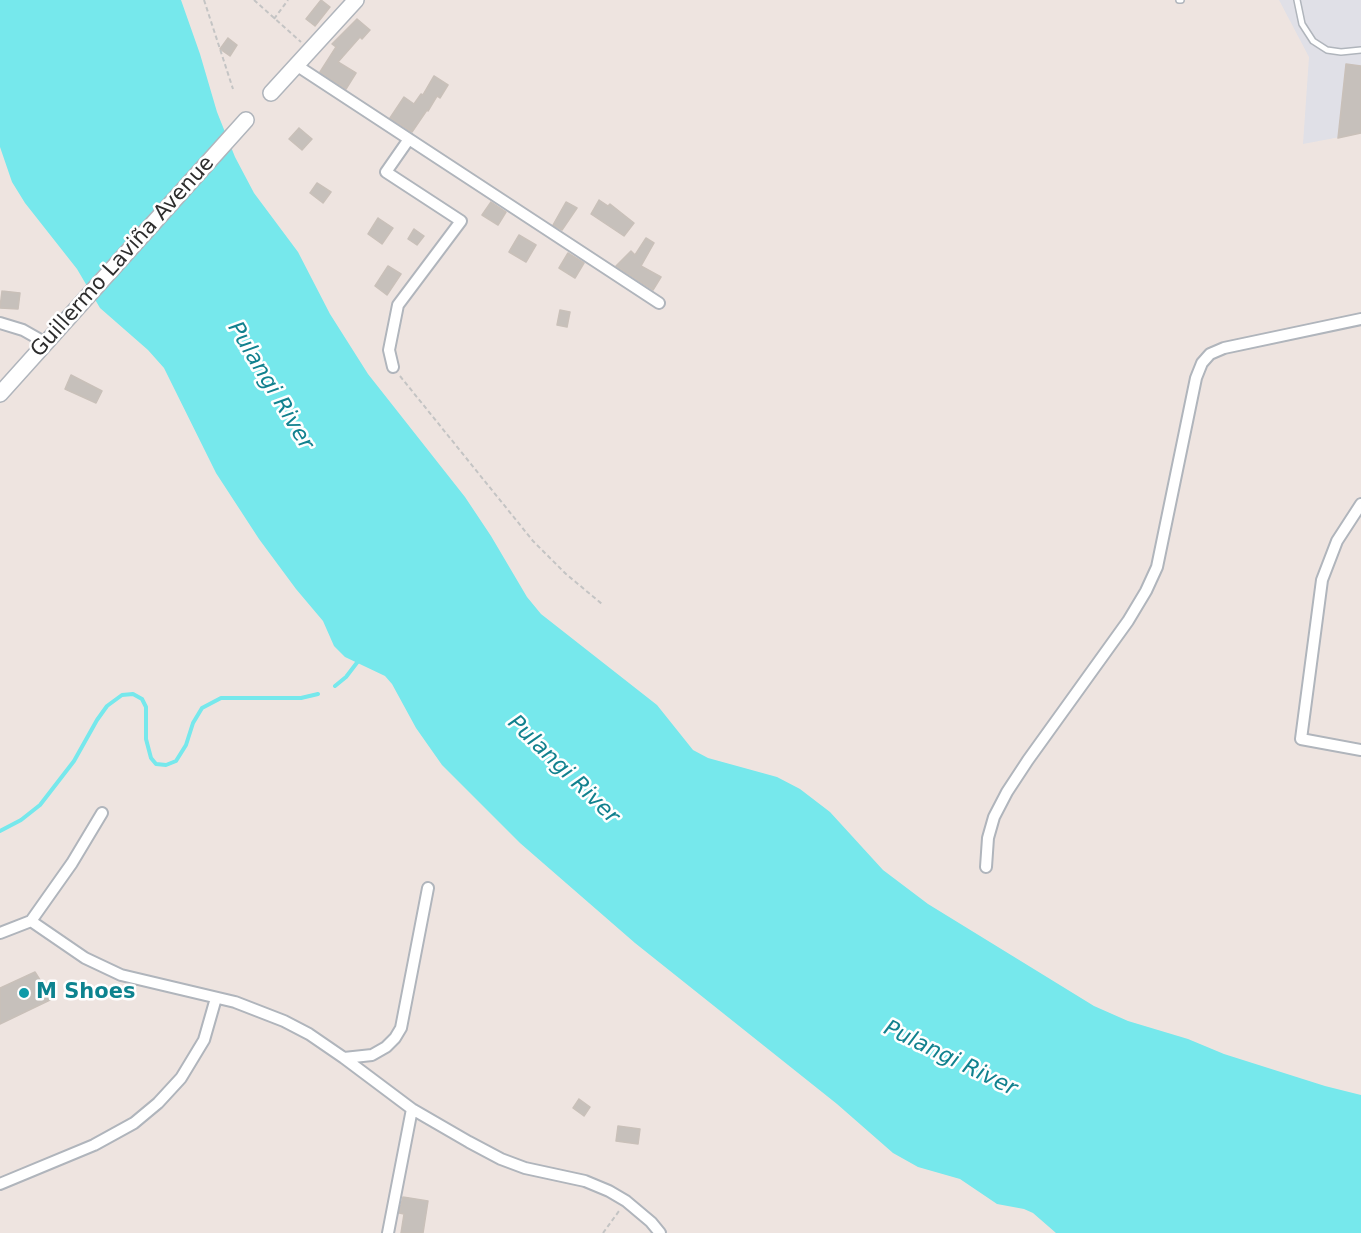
<!DOCTYPE html>
<html>
<head>
<meta charset="utf-8">
<style>
  body { margin:0 }
  canvas { display:block; background:#eee4e0 }
</style>
</head>
<body>
<canvas width="1361" height="1233"></canvas>
<script>
const context = document.querySelector('canvas').getContext('2d');
context.lineJoin = 'round';
function fill(path, color) { context.fillStyle = color; context.fill(path, 'evenodd'); }
const toPath = rows => new Path2D(rows.map(r => 'M' + r).join(''));
function strokePath(path, color, width, dash) { context.strokeStyle = color; context.lineWidth = width; context.lineCap = dash ? 'butt' : 'round'; context.setLineDash(dash || []); context.stroke(path); }
function write(font, color, halo, rows, align = 'center') {
  context.font = font + ' "DejaVu Sans",sans-serif'; context.lineWidth = 5; context.setLineDash([]); context.textBaseline = 'middle'; context.strokeStyle = halo; context.fillStyle = color; for (const [text, x, y, turn = 0] of rows) {
    context.save(); context.translate(x, y); context.rotate((+turn || 0) * Math.PI / 180); context.textAlign = isNaN(turn) ? turn : align; if (halo) context.strokeText(text, 0, 0); context.fillText(text, 0, 0); context.restore();
  }
}
fill(toPath([
  [1279,0,1361,0,1361,133,1303,144,1309,57]
]), '#e0e0e7');
fill(toPath([
  [0,0,181,0,200,54,217,112,235,157,254,193,298,252,330,314,368,374,465,497,491,536,527,597,541,614,657,705,693,750,708,758,777,777,800,789,830,812,883,870,928,904,1094,1006,1128,1021,1188,1039,1224,1054,1325,1086,1361,1095,1361,1233,1056,1233,1033,1213,1024,1209,997,1204,960,1179,918,1167,893,1153,837,1104,635,943,520,843,442,765,416,728,392,684,385,676,345,657,334,646,323,621,296,589,259,539,216,473,164,368,148,350,100,308,77,269,25,203,12,182,0,147]
]), '#76e8ec');
strokePath(toPath([
  [335,686,346,677,359,660],
  [0,831,21,820,40,805,74,761,97,720,107,706,122,695,133,694,142,699,146,707,146,739,151,758,156,764,166,765,176,761,186,745,193,723,202,708,221,698,301,698,318,694]
]), '#76e8ec', 4);
const building = toPath([
  [321,0,330,7,315,26,306,19,321,0],
  [357,19,370,30,362,39,360,37,338,62,356,73,346,89,320,72,336,47,332,44,357,19],
  [228,38,237,45,230,56,220,49,228,38],
  [1346,64,1361,66,1361,133,1338,138,1346,64],
  [434,76,448,85,440,98,437,96,428,111,427,110,412,132,390,118,404,97,414,104,421,94,423,95,434,76],
  [299,128,312,139,302,150,289,139,299,128],
  [317,183,331,192,323,203,310,193,317,183],
  [599,200,608,206,610,204,634,223,624,236,591,214,599,200],
  [491,202,506,212,498,225,482,215,491,202],
  [566,202,577,208,562,230,553,225,566,202],
  [378,218,393,228,382,244,368,234,378,218],
  [414,229,424,236,417,245,408,239,414,229],
  [519,235,536,245,526,262,509,252,519,235],
  [646,238,654,243,641,266,661,277,653,290,616,266,631,251,635,255,646,238],
  [568,253,584,263,575,278,559,268,568,253],
  [388,266,401,274,387,295,375,286,388,266],
  [2,291,20,293,18,309,0,308,2,291],
  [560,310,570,312,567,327,557,325,560,310],
  [71,375,102,391,96,403,65,389,71,375],
  [35,972,52,999,0,1024,0,988,35,972],
  [579,1099,590,1107,584,1116,573,1108,579,1099],
  [618,1126,640,1129,638,1144,616,1141,618,1126],
  [403,1197,428,1201,423,1233,401,1233,404,1214,399,1213,403,1197]
]);
fill(building, '#c6c0bb');
strokePath(building, '#c9c0b9', 1.5);
const lane = toPath([
  [1179,0,1181,0],
  [1297,0,1302,24,1313,41,1327,50,1341,52,1361,50]
]);
const street = toPath([
  [296,65,659,303],
  [0,323,23,330,46,343],
  [393,367,389,350,398,305,461,221,386,172,409,139],
  [1361,504,1337,541,1322,580,1301,739,1361,750],
  [986,867,988,838,994,817,1007,792,1028,760,1128,621,1146,591,1157,567,1196,378,1202,363,1210,354,1224,348,1361,319],
  [31,921,72,863,102,813],
  [0,933,31,921,85,958,121,975,235,1002,284,1021,309,1034,344,1058,412,1109,469,1142,501,1159,525,1168,585,1181,609,1191,626,1201,651,1222,660,1233],
  [344,1058,372,1055,386,1047,395,1038,401,1028,428,888],
  [0,1184,94,1145,134,1123,158,1103,181,1078,204,1040,216,998],
  [388,1233,412,1109]
]);
const secondary = toPath([
  [271,93,356,0],
  [0,394,246,120]
]);
strokePath(lane, '#b0b5bc', 8);
strokePath(street, '#b0b5bc', 14);
strokePath(secondary, '#b0b5bc', 18);
strokePath(toPath([
  [204,0,233,89],
  [254,0,301,42],
  [274,19,288,0],
  [400,376,533,541,566,574,602,604],
  [603,1233,619,1211]
]), '#c4c4c4', 2, [4.5, 3]);
strokePath(lane, '#fff', 5);
strokePath(street, '#fff', 10);
strokePath(secondary, '#fff', 15);
for (const [x, y, r, color] of [
  [24,993,6,"#0f9aa8"]
]) { const dot = new Path2D(); dot.arc(x, y, r, 0, 2 * Math.PI); context.fillStyle = color; context.fill(dot); strokePath(dot, '#fff', 2); }
write('21px', '#2d2d2d', '#fff', [
  ["Guillermo Laviña Avenue",123,257,-48]
]);
write('bold 21px', '#0d838f', '#fff', [
  ["M Shoes",36,993]
], 'left');
write('italic 22px', '#11818e', '#fff', [
  ["Pulangi River",270,386,59],
  ["Pulangi River",563,770,44],
  ["Pulangi River",950,1059,26]
]);
</script>
</body>
</html>
